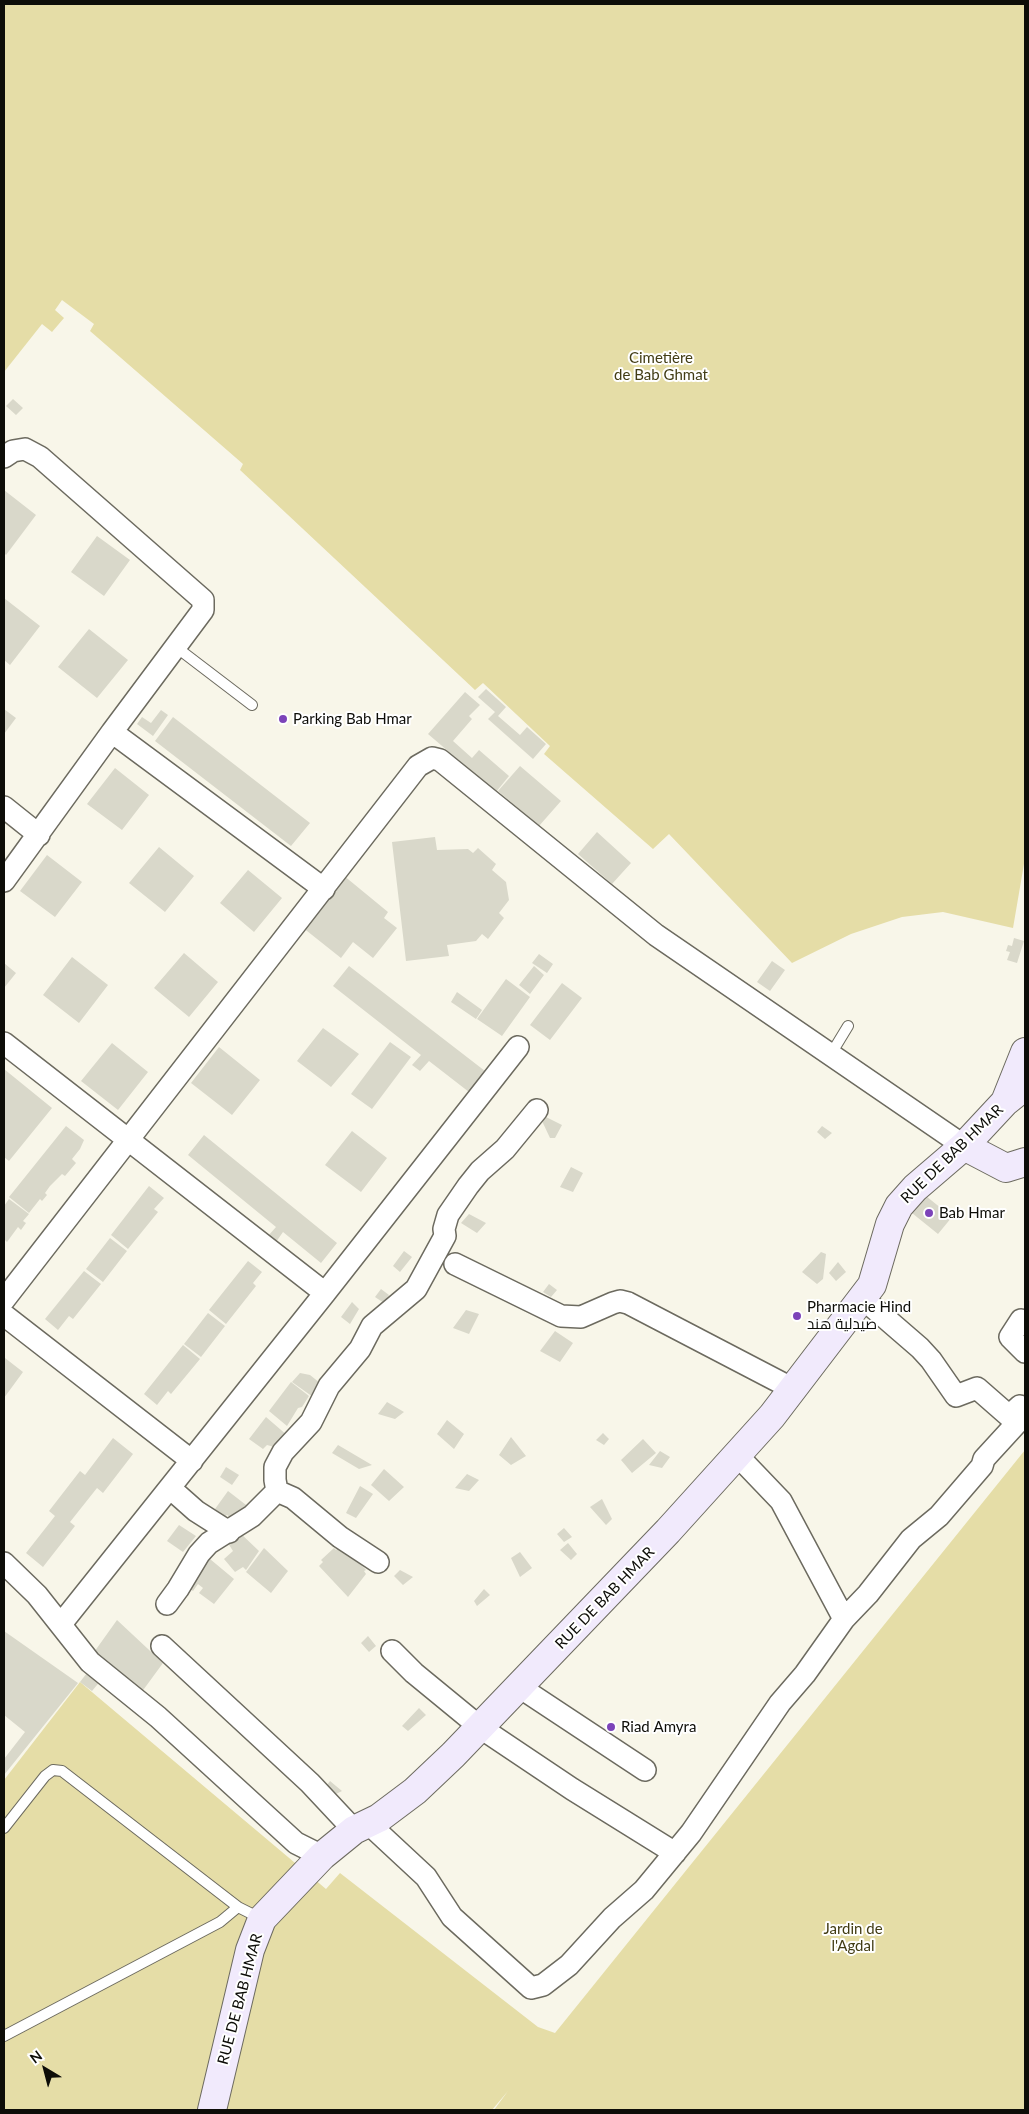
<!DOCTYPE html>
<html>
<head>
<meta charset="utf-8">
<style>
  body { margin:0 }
  #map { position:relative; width:1029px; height:2114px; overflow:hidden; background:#f8f6e9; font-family:Lato,sans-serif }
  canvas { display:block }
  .frame { position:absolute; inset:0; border:5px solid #0d0d08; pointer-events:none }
  .north { position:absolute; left:20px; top:2044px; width:50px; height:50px; -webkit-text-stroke:4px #fff; paint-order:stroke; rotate:323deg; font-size:14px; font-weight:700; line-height:20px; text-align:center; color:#0d0d08 }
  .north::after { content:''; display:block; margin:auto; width:18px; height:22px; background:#0d0d08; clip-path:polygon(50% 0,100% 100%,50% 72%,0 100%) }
</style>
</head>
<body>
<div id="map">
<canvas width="1029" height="2114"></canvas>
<div class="frame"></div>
<div class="north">N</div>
</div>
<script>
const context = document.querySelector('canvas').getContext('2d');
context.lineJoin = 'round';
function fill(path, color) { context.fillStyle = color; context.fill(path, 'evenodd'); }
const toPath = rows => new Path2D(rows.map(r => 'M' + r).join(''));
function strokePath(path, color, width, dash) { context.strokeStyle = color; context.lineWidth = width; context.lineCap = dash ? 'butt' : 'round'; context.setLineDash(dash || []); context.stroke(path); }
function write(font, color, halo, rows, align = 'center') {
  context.font = font + ' Lato,Cairo,sans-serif'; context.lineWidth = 4; context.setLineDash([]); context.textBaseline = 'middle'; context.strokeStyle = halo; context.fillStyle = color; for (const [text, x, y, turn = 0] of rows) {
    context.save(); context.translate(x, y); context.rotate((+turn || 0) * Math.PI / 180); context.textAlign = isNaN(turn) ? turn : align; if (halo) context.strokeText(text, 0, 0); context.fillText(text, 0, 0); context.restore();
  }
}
fill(toPath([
  [4,4,1025,4,1025,858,1013,928,943,912,902,917,851,934,792,963,669,834,653,849,544,754,550,746,483,683,475,690,240,470,243,464,90,331,94,324,62,300,55,310,64,318,52,332,42,324,4,372],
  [1025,1450,1025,2110,494,2110,508,2091,492,2110,4,2110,4,1780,80,1682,326,1889,340,1873,538,2027,555,2033]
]), '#e5dda7');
fill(toPath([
  [13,399,23,408,16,415,6,406],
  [4,490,36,515,6,555,4,553],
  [97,536,130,560,104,596,71,572],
  [4,598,40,626,10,665,4,660],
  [89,629,128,660,97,698,58,667],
  [486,689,506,707,498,716,520,735,527,727,546,744,533,759,488,719,495,712,478,697],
  [465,692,480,705,469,716,472,719,453,741,472,758,479,750,509,776,496,792,428,734],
  [4,709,16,718,4,734],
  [161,710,168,715,153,736,137,724,142,717,151,723],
  [173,717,310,823,291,846,155,741],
  [520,766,561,801,539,826,498,791],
  [115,768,149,795,122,830,87,804],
  [597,832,631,863,612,884,578,854],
  [435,837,437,850,468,849,473,853,478,848,496,864,492,870,506,882,509,900,499,913,504,918,488,939,482,934,476,941,447,945,449,956,406,961,392,842],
  [159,847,194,876,165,912,129,883],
  [47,855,82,882,55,917,20,891],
  [248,870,282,898,254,932,220,903],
  [343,875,388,912,384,918,397,928,373,958,353,942,341,958,302,927],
  [1014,938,1024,941,1017,963,1007,960,1010,952,1006,951,1008,945,1012,946],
  [184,953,218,982,189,1017,154,988],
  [539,954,553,964,547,973,532,963],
  [72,957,108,985,79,1023,43,995],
  [772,961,785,970,770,991,757,982],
  [4,963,16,973,4,988],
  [349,966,485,1071,469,1092,429,1061,420,1071,412,1065,421,1055,333,986],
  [534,966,544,975,530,994,519,985],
  [506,979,530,997,502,1036,477,1019],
  [562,983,582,998,550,1040,530,1025],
  [457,992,482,1010,476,1019,451,1002],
  [323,1028,359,1054,331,1087,297,1061],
  [390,1042,411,1057,372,1109,351,1094],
  [112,1043,148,1072,118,1110,81,1081],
  [219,1047,260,1080,232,1115,191,1083],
  [4,1069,52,1108,9,1161,4,1157],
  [544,1116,562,1125,555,1138,550,1138,542,1121],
  [66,1126,84,1140,80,1149,72,1159,76,1163,65,1176,62,1174,50,1186,45,1193,47,1195,42,1201,40,1199,29,1213,9,1197],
  [822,1126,832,1133,825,1139,817,1132],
  [352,1131,387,1158,361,1192,325,1165],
  [204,1135,337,1243,321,1263,283,1232,276,1242,268,1236,276,1227,188,1155],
  [571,1167,583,1173,573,1192,560,1187],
  [149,1186,164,1198,154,1209,158,1212,128,1249,111,1235],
  [921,1192,952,1217,938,1234,907,1209],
  [9,1199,29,1214,23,1221,26,1223,21,1230,18,1227,7,1242,4,1239,4,1206],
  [469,1214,486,1223,477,1233,461,1223],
  [110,1238,127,1251,103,1282,86,1269],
  [404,1251,412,1257,400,1272,393,1266],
  [821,1252,826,1254,823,1279,817,1284,802,1272],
  [248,1261,262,1272,253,1283,256,1286,226,1324,209,1310],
  [838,1262,846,1272,836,1281,829,1273],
  [84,1271,101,1284,73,1319,69,1316,58,1330,45,1319],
  [549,1284,557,1290,551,1297,543,1292],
  [381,1289,389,1295,384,1303,375,1297],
  [352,1302,359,1309,350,1324,341,1317],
  [466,1310,479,1314,469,1334,453,1328],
  [208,1313,225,1326,201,1357,184,1344],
  [555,1331,573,1343,560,1362,540,1351],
  [183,1345,200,1359,171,1394,168,1391,157,1405,144,1394],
  [5,1358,23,1372,4,1398,4,1360],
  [300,1373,310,1375,320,1383,313,1397,292,1382],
  [291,1382,309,1396,302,1407,298,1408,287,1426,269,1411],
  [387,1402,404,1412,395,1419,378,1414],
  [266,1417,288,1436,278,1448,267,1445,263,1449,249,1439],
  [447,1420,464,1434,454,1449,437,1434],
  [603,1433,609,1439,604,1445,596,1440],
  [511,1437,526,1456,511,1465,499,1455],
  [113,1438,133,1454,103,1493,97,1488,70,1522,75,1526,43,1567,26,1553,55,1516,49,1511,80,1471,85,1475],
  [643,1439,656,1453,632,1473,621,1460],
  [338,1445,372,1465,359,1469,332,1453],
  [660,1451,670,1457,662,1468,649,1465],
  [226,1467,239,1475,232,1485,220,1477],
  [384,1469,404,1487,389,1501,371,1485],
  [467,1474,479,1480,469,1491,455,1488],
  [360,1486,373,1494,356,1518,346,1513],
  [228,1491,250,1508,234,1520,227,1515,224,1517,215,1509],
  [602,1499,612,1519,606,1525,590,1507],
  [179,1525,196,1536,183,1552,167,1541],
  [564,1528,572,1537,564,1542,557,1534],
  [238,1531,259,1551,246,1570,243,1567,235,1572,224,1559,233,1551,226,1540],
  [568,1543,577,1554,571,1560,560,1550],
  [340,1546,349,1556,351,1554,366,1570,364,1571,366,1574,348,1597,319,1566,323,1562,321,1560,334,1548,336,1550],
  [264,1548,288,1571,271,1593,246,1572],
  [520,1552,532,1568,520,1577,511,1558],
  [204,1554,234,1579,214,1604,199,1593,203,1588,198,1584,193,1591,183,1584],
  [400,1570,413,1577,403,1585,394,1576],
  [484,1589,490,1595,477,1606,474,1601],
  [117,1620,163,1663,141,1693,92,1655],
  [4,1631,78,1683,4,1775,4,1759,25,1732,4,1715],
  [368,1636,376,1646,369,1652,361,1643],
  [90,1669,102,1679,92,1691,80,1682],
  [419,1708,426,1715,408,1731,402,1726],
  [330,1781,342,1791,336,1794,327,1785]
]), '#d9d8ca');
const service = toPath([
  [176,647,252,705],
  [831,1054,848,1026],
  [4,1828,45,1776,53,1770,62,1771,238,1907,262,1919],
  [4,2036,220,1922,238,1907]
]);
const minor = toPath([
  [4,457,13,451,25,449,40,457,203,600,203,610,112,732],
  [4,807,39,835],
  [4,881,112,732,324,889],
  [4,1043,325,1293],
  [455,1264,561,1316,581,1317,613,1303,620,1301,628,1303,793,1389],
  [4,1300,418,766,432,758,440,760,656,935,964,1146],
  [4,1315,192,1461],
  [1021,1320,1010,1337,1025,1352],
  [1009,1416,1020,1406,1025,1409],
  [736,1454,781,1501,844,1619],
  [170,1488,196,1511,229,1532],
  [277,1491,293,1498,340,1537,378,1562],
  [4,1563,37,1595,90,1662,158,1717,296,1843,322,1856],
  [167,1604,178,1589,199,1554,209,1543,252,1516,277,1491,275,1480,275,1467,283,1452,311,1422,329,1386,360,1349,372,1326,416,1289,445,1236,444,1229,448,1215,468,1186,480,1171,505,1149,537,1110],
  [61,1624,325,1293,518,1047],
  [162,1646,310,1783,354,1830],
  [392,1651,414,1673,481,1728,572,1789,675,1853],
  [518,1686,645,1770],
  [369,1824,426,1877,452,1917,531,1988,543,1985,569,1965,612,1918,644,1890,691,1833,780,1703,805,1674,844,1619,868,1594,911,1539,939,1516,982,1466,984,1459,1017,1423,977,1388,956,1396,931,1360,920,1348,861,1297]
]);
const secondary = toPath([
  [1005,1102,1025,1052],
  [964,1146,1006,1168,1025,1162],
  [212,2110,250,1950,262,1919,322,1856,354,1830,379,1818,415,1791,453,1755,668,1531,772,1416,872,1285,890,1224,899,1206,915,1188,964,1146,1005,1102,1025,1086]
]);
strokePath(service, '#6c6a5f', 12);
strokePath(minor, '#6c6a5f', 24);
strokePath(secondary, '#6c6a5f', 30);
strokePath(service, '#fff', 10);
strokePath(minor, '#fff', 21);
strokePath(secondary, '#f1eafc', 28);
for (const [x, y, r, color] of [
  [283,719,5,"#7c43b9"],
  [929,1213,5,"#7c43b9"],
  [797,1316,5,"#7c43b9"],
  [611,1727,5,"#7c43b9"]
]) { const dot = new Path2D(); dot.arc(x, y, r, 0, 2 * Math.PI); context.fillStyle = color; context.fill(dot); strokePath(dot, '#fff', 2); }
write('15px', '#423c14', '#fff', [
  ["Cimetière",661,358],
  ["de Bab Ghmat",661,375],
  ["Jardin de",853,1929],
  ["l'Agdal",853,1946]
]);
write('15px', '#0d0d08', '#fff', [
  ["Parking Bab Hmar",293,719],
  ["Bab Hmar",939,1213],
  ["Pharmacie Hind",807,1307],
  ["صيدلية هند",807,1324],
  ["Riad Amyra",621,1727]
], 'left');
write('15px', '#0d0d08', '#fff', [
  ["RUE DE BAB HMAR",952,1154,-44],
  ["RUE DE BAB HMAR",605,1598,-46],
  ["RUE DE BAB HMAR",240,1999,-75]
]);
</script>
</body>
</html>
